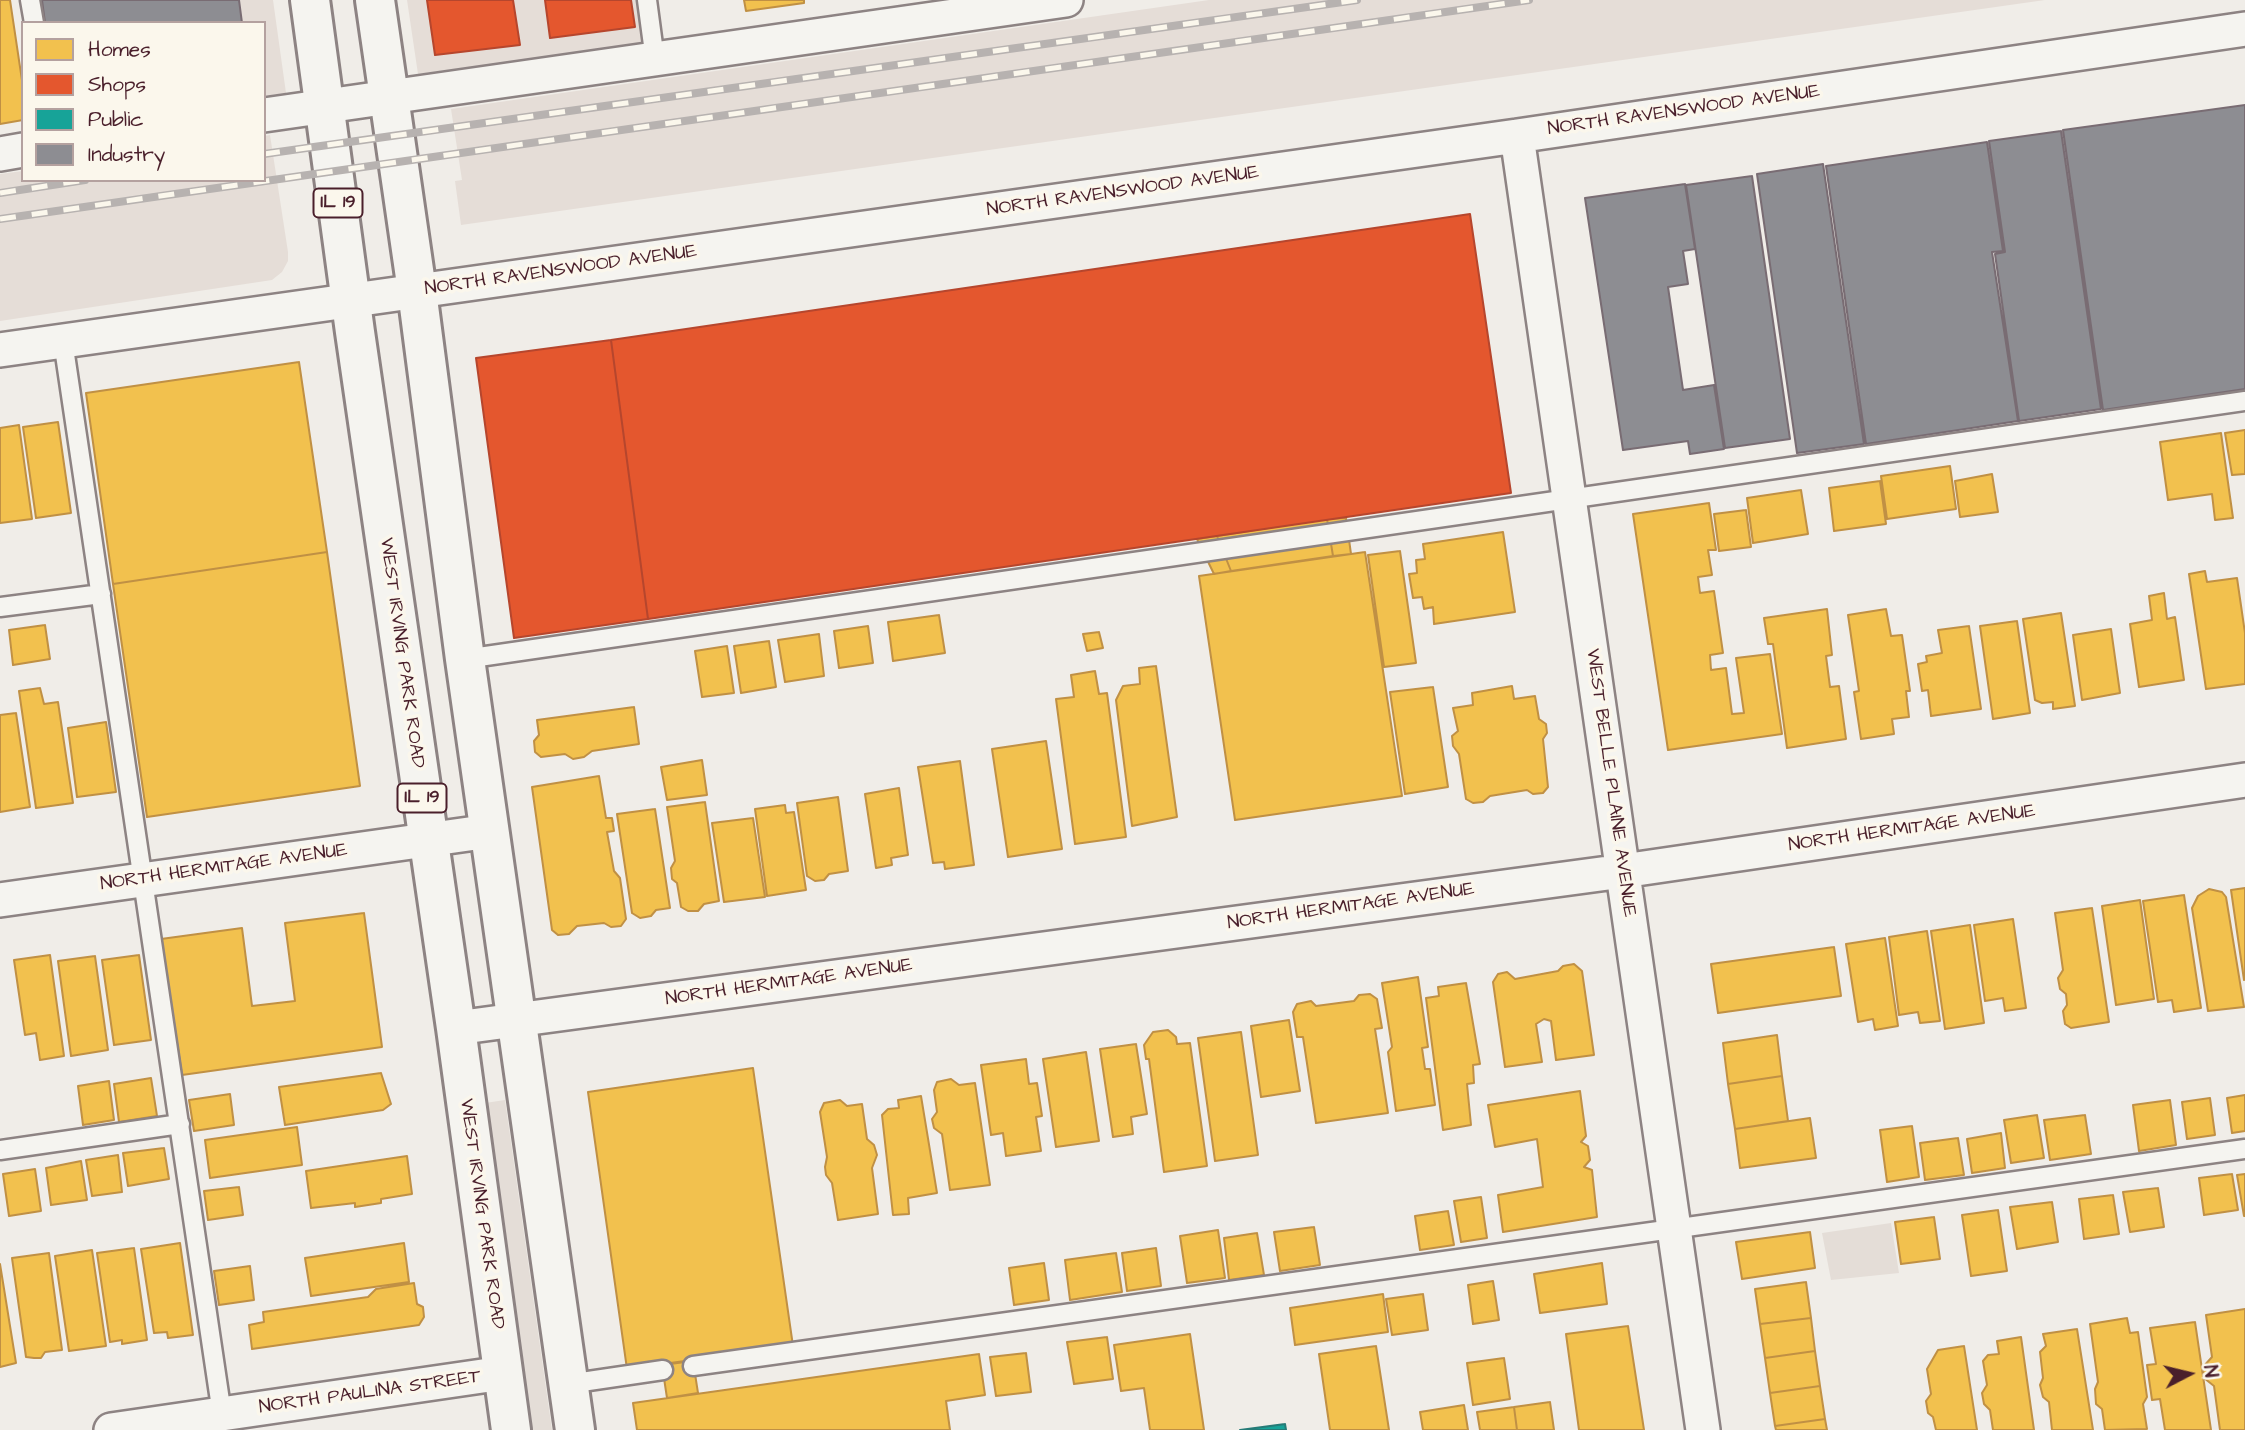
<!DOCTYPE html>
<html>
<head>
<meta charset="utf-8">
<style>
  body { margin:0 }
  #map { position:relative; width:2245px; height:1430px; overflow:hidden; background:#f0ede8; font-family:"Architects Daughter",sans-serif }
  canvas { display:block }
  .legend { position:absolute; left:21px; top:21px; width:245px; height:161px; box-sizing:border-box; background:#fbf7ec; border:2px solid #b4a19f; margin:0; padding:9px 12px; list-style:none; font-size:21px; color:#4a1f2b }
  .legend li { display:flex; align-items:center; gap:14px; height:35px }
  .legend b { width:35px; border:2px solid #b4a19f }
  .north { position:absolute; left:2154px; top:1339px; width:70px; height:70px; -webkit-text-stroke:5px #fbf7ec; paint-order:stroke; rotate:83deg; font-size:19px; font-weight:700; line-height:28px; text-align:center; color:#4a1f2b }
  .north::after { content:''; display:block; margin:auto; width:24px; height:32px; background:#4a1f2b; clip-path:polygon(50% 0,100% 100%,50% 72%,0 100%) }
</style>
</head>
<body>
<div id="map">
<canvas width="2245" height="1430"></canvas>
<ul class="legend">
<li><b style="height:19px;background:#f2c14e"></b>Homes</li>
<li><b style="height:19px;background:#e4572e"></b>Shops</li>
<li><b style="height:19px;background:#17a398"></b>Public</li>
<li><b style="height:19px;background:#8d8d92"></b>Industry</li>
</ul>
<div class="north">N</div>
</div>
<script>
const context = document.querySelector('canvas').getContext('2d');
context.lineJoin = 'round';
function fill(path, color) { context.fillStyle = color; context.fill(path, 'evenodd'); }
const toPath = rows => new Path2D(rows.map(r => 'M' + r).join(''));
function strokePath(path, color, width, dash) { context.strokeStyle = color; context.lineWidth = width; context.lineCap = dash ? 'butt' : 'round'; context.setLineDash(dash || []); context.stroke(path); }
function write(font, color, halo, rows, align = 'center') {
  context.font = font + ' "Architects Daughter",sans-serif'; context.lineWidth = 7; context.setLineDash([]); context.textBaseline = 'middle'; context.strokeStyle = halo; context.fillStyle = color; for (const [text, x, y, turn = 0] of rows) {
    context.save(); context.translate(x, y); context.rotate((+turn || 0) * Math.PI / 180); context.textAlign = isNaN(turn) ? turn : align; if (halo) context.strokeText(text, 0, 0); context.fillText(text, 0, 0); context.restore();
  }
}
fill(toPath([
  [43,0,273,0,286,93,264,96,264,23,46,23],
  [407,0,647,0,653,42,418,74],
  [1209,0,2045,0,461,225,455,181,462,180,451,109],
  [270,135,288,252,288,261,282,272,272,280,0,321,0,174,23,171,23,180,264,180,264,136]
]), '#e5ddd7');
fill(toPath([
  [505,1100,552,1430,532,1430,485,1103],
  [1891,1223,1899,1273,1831,1280,1822,1233]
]), '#e4ddd7');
const homes = toPath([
  [0,0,10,0,23,87,23,120,0,124,0,0],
  [744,0,804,0,804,3,746,11,744,0],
  [299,362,327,552,113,584,86,393,299,362],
  [58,422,71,513,36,518,23,427,58,422],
  [19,425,32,519,0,523,0,428,19,425],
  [2245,430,2245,474,2232,475,2225,433,2245,430],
  [2221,433,2233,518,2215,520,2212,494,2168,500,2160,442,2221,433],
  [1950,466,1956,509,1887,519,1881,476,1950,466],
  [1992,474,1998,512,1960,517,1955,481,1992,474],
  [1880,481,1886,524,1834,531,1829,488,1880,481],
  [1801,490,1808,534,1753,543,1747,498,1801,490],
  [1709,503,1716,550,1708,550,1712,575,1698,577,1700,593,1714,591,1723,653,1710,655,1711,670,1726,668,1732,714,1744,713,1736,658,1770,654,1782,734,1668,750,1633,514,1709,503],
  [1746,510,1751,547,1719,551,1714,514,1746,510],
  [1346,518,1351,554,1333,556,1327,519,1346,518],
  [1327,519,1333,556,1231,571,1217,536,1327,519],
  [1503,532,1515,612,1434,624,1433,607,1424,609,1422,597,1413,598,1409,574,1417,573,1416,560,1425,559,1423,544,1503,532],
  [1217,536,1231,571,1214,574,1197,539,1217,536],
  [1400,551,1416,663,1384,667,1368,555,1400,551],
  [327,552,360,786,147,817,113,584,327,552],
  [1365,552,1402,796,1235,820,1199,576,1365,552],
  [2205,571,2207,582,2237,578,2245,633,2245,684,2206,689,2189,574,2205,571],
  [2164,593,2167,619,2175,617,2184,680,2139,687,2130,624,2152,620,2149,596,2164,593],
  [1827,609,1832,655,1826,656,1830,687,1839,686,1846,739,1787,748,1773,644,1768,644,1764,618,1827,609],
  [1886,609,1891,636,1902,635,1910,691,1906,691,1909,717,1892,719,1894,734,1861,739,1854,692,1859,691,1848,615,1886,609],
  [2061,613,2075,706,2053,709,2053,702,2042,703,2035,700,2023,619,2061,613],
  [939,615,945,653,893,661,888,622,939,615],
  [2017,621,2030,713,1993,719,1980,626,2017,621],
  [45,625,50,659,13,665,9,630,45,625],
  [868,626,873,663,839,668,834,631,868,626],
  [1969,626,1981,709,1931,716,1928,690,1922,691,1918,664,1927,662,1926,656,1942,653,1938,630,1969,626],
  [2111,629,2120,693,2082,700,2073,635,2111,629],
  [1099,632,1103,648,1087,651,1083,634,1099,632],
  [819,634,824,676,785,682,778,640,819,634],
  [769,641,776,687,741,693,734,646,769,641],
  [727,646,734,693,702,697,695,651,727,646],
  [1156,666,1177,817,1132,826,1116,700,1123,686,1140,684,1139,668,1156,666],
  [1095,671,1099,694,1107,693,1126,837,1075,844,1056,699,1074,697,1071,675,1095,671],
  [1512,686,1514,699,1535,696,1539,719,1546,724,1547,733,1543,739,1548,787,1543,793,1533,794,1527,790,1490,796,1483,802,1473,803,1466,799,1459,754,1453,746,1452,736,1458,731,1453,708,1473,705,1472,693,1512,686],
  [1433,687,1448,787,1405,794,1390,692,1433,687],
  [40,688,44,704,58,702,73,803,36,808,19,691,40,688],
  [634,707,639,744,592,751,584,757,573,759,565,754,541,757,535,752,534,741,539,735,537,720,634,707],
  [16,713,30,807,0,812,0,715,16,713],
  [106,722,116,792,77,797,68,728,106,722],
  [1046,741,1062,849,1008,857,992,749,1046,741],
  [702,760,707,795,667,800,661,767,702,760],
  [960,761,974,865,945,869,944,862,933,863,918,767,960,761],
  [599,776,606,818,612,818,614,831,607,832,614,871,620,878,626,919,621,926,611,927,604,923,577,926,569,934,558,935,552,930,532,787,599,776],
  [899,788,908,855,891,858,892,865,876,868,865,794,899,788],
  [838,797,848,871,829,874,824,880,815,881,807,876,797,803,838,797],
  [705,802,719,901,704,904,698,911,688,911,681,907,677,883,672,879,671,868,675,861,667,807,705,802],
  [785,805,786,813,794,812,806,890,767,896,755,809,785,805],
  [655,809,670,908,656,910,651,916,640,918,632,913,617,814,655,809],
  [753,818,765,897,724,902,712,823,753,818],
  [2245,888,2245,979,2244,980,2231,890,2245,888],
  [2209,889,2222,892,2226,897,2244,1007,2208,1011,2192,908,2198,896,2209,889],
  [2184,895,2201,1008,2174,1012,2172,1000,2158,1002,2143,901,2184,895],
  [2140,900,2154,999,2116,1005,2102,906,2140,900],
  [2092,908,2109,1022,2071,1028,2065,1024,2063,1011,2067,1005,2066,994,2060,989,2058,978,2063,970,2055,913,2092,908],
  [364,913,382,1047,182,1075,161,939,242,928,252,1006,295,1001,285,923,364,913],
  [2013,919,2026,1008,2005,1011,2003,998,1985,1001,1974,925,2013,919],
  [1970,925,1984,1023,1945,1029,1931,931,1970,925],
  [1927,931,1940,1021,1920,1023,1918,1012,1899,1015,1889,937,1927,931],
  [1885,938,1898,1026,1875,1030,1873,1019,1858,1022,1846,944,1885,938],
  [1834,947,1841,996,1718,1013,1711,964,1834,947],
  [50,955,64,1056,40,1060,36,1033,25,1035,14,960,50,955],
  [139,955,151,1040,114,1045,102,960,139,955],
  [95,956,108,1050,71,1056,58,961,95,956],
  [1574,964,1582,971,1594,1055,1556,1060,1551,1021,1544,1019,1536,1024,1542,1062,1505,1067,1493,982,1498,974,1507,972,1515,979,1558,971,1563,966,1574,964],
  [1418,977,1428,1047,1422,1048,1425,1069,1430,1069,1435,1105,1396,1111,1388,1052,1392,1047,1382,983,1418,977],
  [1466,983,1480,1064,1473,1065,1474,1083,1467,1084,1471,1125,1443,1130,1426,998,1439,996,1438,987,1466,983],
  [1370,994,1377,999,1382,1028,1375,1029,1388,1113,1316,1123,1303,1037,1297,1037,1293,1012,1297,1004,1311,1001,1316,1006,1354,1001,1359,995,1370,994],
  [1289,1020,1300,1091,1261,1097,1251,1026,1289,1020],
  [1168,1030,1176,1037,1177,1044,1190,1043,1207,1166,1164,1172,1149,1059,1146,1059,1144,1045,1153,1032,1168,1030],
  [1241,1032,1258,1155,1215,1161,1198,1038,1241,1032],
  [1777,1035,1782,1076,1728,1084,1723,1043,1777,1035],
  [1136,1044,1147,1114,1131,1117,1133,1134,1113,1137,1100,1049,1136,1044],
  [1086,1052,1099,1141,1056,1147,1043,1059,1086,1052],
  [1026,1059,1029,1084,1037,1083,1042,1116,1036,1117,1041,1151,1006,1156,1003,1133,991,1135,981,1065,1026,1059],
  [753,1068,793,1346,627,1369,588,1092,753,1068],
  [381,1073,391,1104,383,1110,285,1125,279,1087,381,1073],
  [1782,1076,1788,1121,1735,1129,1728,1084,1782,1076],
  [151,1078,157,1116,119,1122,114,1084,151,1078],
  [951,1079,959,1085,975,1083,990,1185,950,1190,942,1134,934,1128,932,1119,937,1112,934,1090,937,1082,951,1079],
  [109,1081,114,1120,83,1125,78,1086,109,1081],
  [1580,1091,1586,1136,1581,1142,1588,1146,1590,1160,1584,1167,1592,1170,1597,1217,1503,1232,1498,1195,1543,1187,1537,1139,1495,1147,1488,1105,1580,1091],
  [230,1094,234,1125,194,1131,189,1100,230,1094],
  [2245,1095,2245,1131,2232,1133,2227,1098,2245,1095],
  [921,1096,937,1193,908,1198,909,1214,893,1215,882,1115,888,1109,899,1108,898,1100,921,1096],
  [2210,1098,2215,1135,2187,1139,2182,1102,2210,1098],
  [840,1100,847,1106,862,1104,867,1139,874,1145,877,1155,872,1168,878,1214,838,1220,832,1183,826,1175,825,1167,827,1157,820,1112,824,1103,840,1100],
  [2170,1100,2176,1145,2139,1151,2133,1105,2170,1100],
  [2037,1115,2044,1158,2011,1163,2004,1120,2037,1115],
  [2085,1115,2091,1154,2050,1160,2044,1120,2085,1115],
  [1810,1118,1816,1158,1740,1168,1735,1129,1810,1118],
  [1912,1126,1919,1177,1887,1182,1880,1130,1912,1126],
  [297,1127,302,1165,210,1178,205,1140,297,1127],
  [2001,1133,2005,1168,1972,1173,1967,1139,2001,1133],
  [1958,1138,1964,1175,1925,1180,1920,1143,1958,1138],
  [164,1148,169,1179,128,1186,123,1153,164,1148],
  [118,1155,122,1192,92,1196,86,1160,118,1155],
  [407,1156,412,1194,381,1199,381,1203,355,1207,355,1203,311,1208,306,1171,407,1156],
  [81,1161,87,1200,51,1205,46,1168,81,1161],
  [35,1169,41,1211,9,1216,3,1174,35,1169],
  [2232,1174,2238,1210,2204,1215,2199,1178,2232,1174],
  [2245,1174,2245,1216,2244,1216,2237,1175,2245,1174],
  [239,1187,243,1215,208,1220,204,1191,239,1187],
  [2158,1188,2164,1227,2130,1232,2123,1192,2158,1188],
  [2113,1195,2119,1234,2084,1239,2079,1199,2113,1195],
  [1481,1197,1487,1238,1461,1242,1454,1201,1481,1197],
  [2052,1202,2058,1242,2017,1249,2010,1207,2052,1202],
  [1998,1210,2007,1271,1971,1276,1962,1215,1998,1210],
  [1448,1211,1454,1245,1420,1250,1415,1216,1448,1211],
  [1934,1217,1940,1259,1901,1264,1895,1222,1934,1217],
  [1314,1227,1320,1265,1280,1271,1274,1232,1314,1227],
  [1218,1230,1225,1278,1187,1283,1180,1236,1218,1230],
  [1810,1232,1815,1268,1742,1279,1736,1242,1810,1232],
  [1257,1233,1264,1275,1229,1280,1224,1238,1257,1233],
  [180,1243,193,1335,168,1338,167,1332,154,1333,141,1249,180,1243],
  [404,1243,409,1282,311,1296,305,1258,404,1243],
  [134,1248,147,1340,122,1344,122,1340,110,1342,97,1253,134,1248],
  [1156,1248,1161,1286,1127,1291,1122,1253,1156,1248],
  [92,1250,106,1346,69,1351,55,1256,92,1250],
  [49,1253,62,1350,45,1352,41,1358,34,1358,26,1357,12,1258,49,1253],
  [1116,1253,1122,1292,1070,1300,1065,1260,1116,1253],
  [1044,1263,1049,1300,1014,1305,1009,1268,1044,1263],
  [1602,1263,1607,1304,1540,1313,1534,1274,1602,1263],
  [0,1264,16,1363,0,1367,0,1264],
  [250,1266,254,1300,219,1305,214,1271,250,1266],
  [1493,1281,1499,1320,1473,1324,1468,1285,1493,1281],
  [1806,1282,1811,1318,1760,1324,1755,1289,1806,1282],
  [414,1283,417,1304,423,1307,424,1317,419,1325,252,1349,249,1325,264,1322,263,1312,368,1297,376,1289,414,1283],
  [1383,1294,1388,1332,1295,1345,1290,1308,1383,1294],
  [1423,1294,1428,1330,1392,1335,1386,1299,1423,1294],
  [2245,1309,2245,1430,2220,1430,2214,1386,2204,1378,2203,1367,2212,1357,2206,1315,2245,1309],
  [1811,1318,1815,1351,1765,1358,1760,1324,1811,1318],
  [2127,1318,2130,1333,2138,1332,2147,1397,2143,1404,2147,1429,2105,1430,2102,1409,2096,1404,2095,1389,2098,1382,2090,1324,2127,1318],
  [2195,1322,2211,1430,2165,1430,2160,1399,2152,1400,2147,1365,2156,1364,2150,1328,2195,1322],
  [1628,1326,1644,1430,1579,1430,1566,1334,1628,1326],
  [2077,1329,2093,1430,2052,1430,2049,1402,2043,1397,2040,1385,2043,1378,2040,1352,2046,1346,2043,1334,2077,1329],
  [1190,1334,1204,1430,1150,1430,1144,1388,1121,1391,1114,1345,1190,1334],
  [1107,1337,1113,1379,1074,1384,1067,1342,1107,1337],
  [2021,1337,2034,1430,1993,1430,1990,1410,1984,1404,1982,1393,1987,1385,1983,1361,1988,1355,1999,1354,1997,1341,2021,1337],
  [1376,1346,1389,1430,1330,1430,1319,1354,1376,1346],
  [1964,1346,1977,1430,1936,1430,1933,1417,1928,1413,1926,1401,1931,1394,1927,1369,1938,1350,1964,1346],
  [1815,1351,1820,1386,1770,1393,1765,1358,1815,1351],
  [1026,1353,1031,1392,996,1396,990,1357,1026,1353],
  [979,1354,985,1395,946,1401,950,1430,637,1430,633,1403,979,1354],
  [1504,1358,1510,1399,1473,1405,1467,1363,1504,1358],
  [693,1361,698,1393,667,1398,662,1365,693,1361],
  [1820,1386,1825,1419,1775,1426,1770,1393,1820,1386],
  [1550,1402,1554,1430,1517,1430,1514,1407,1550,1402],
  [1464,1405,1468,1430,1423,1430,1420,1412,1464,1405],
  [1514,1407,1517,1430,1480,1430,1477,1412,1514,1407],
  [1825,1419,1827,1430,1776,1430,1775,1426,1825,1419]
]);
fill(homes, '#f2c14e');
strokePath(homes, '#c09044', 2);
const shops = toPath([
  [427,0,513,0,520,45,435,55,427,0],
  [545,0,631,0,635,27,550,38,545,0],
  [1470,214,1511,493,648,619,611,340,1470,214],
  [611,340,648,619,514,638,476,358,611,340]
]);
fill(shops, '#e4572e');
strokePath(shops, '#b6462d', 2);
const public = toPath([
  [1285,1424,1286,1430,1240,1430,1285,1424]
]);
fill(public, '#17a398');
strokePath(public, '#267b77', 2);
const industry = toPath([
  [42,0,239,0,242,23,45,23,42,0],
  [2245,105,2245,389,2103,410,2063,130,2245,105],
  [2061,131,2101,409,2019,421,1995,254,2005,252,1989,141,2061,131],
  [1987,142,2003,251,1992,252,2018,421,1866,444,1826,166,1987,142],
  [1823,164,1864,444,1797,453,1757,174,1823,164],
  [1752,176,1790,439,1725,448,1686,185,1752,176],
  [1685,184,1695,249,1683,251,1688,284,1668,287,1683,390,1714,385,1724,449,1690,454,1688,441,1623,450,1585,198,1685,184]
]);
fill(industry, '#8d8d92');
strokePath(industry, '#796c73', 2);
const lane = toPath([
  [30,0,34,23],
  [647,0,655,60],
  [63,341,223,1421],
  [0,607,101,594],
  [465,659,2245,401],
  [0,1150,180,1124],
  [693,1366,2245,1149],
  [568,1384,663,1370]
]);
const street = toPath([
  [264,115,1066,0],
  [1517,136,1703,1430],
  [0,154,23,150],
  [0,350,1517,136,2245,29],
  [0,900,490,831],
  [456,1028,1623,871,2245,780],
  [111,1430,503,1373]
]);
const primary = toPath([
  [310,0,355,332,456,1028,511,1430],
  [375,0,417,291,465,659,575,1430]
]);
strokePath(lane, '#8d8383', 23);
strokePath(street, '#8d8383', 38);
strokePath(primary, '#8d8383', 44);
strokePath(lane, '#f5f4f0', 18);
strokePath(street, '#f5f4f0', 33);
strokePath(primary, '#f5f4f0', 38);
const rail = toPath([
  [264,154,1357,0],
  [0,193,85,180],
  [0,219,1529,0]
]);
strokePath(rail, '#b7b2b0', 8);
strokePath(rail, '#fbf7ec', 5, [16]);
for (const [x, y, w] of [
  [338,203,49],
  [422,798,49]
]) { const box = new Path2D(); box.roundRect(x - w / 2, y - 14.5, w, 29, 5); context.fillStyle = '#fbf7ec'; context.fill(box); strokePath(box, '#4a1f2b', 2); }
write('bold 18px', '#4a1f2b', null, [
  ["IL 19",338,203],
  ["IL 19",422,798]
]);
write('19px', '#4a1f2b', '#fbf7ec', [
  ["NORTH RAVENSWOOD AVENUE",1684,111,-8],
  ["NORTH RAVENSWOOD AVENUE",1123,192,-8],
  ["NORTH RAVENSWOOD AVENUE",561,271,-8],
  ["WEST IRVING PARK ROAD",401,653,82],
  ["WEST BELLE PLAINE AVENUE",1610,783,82],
  ["NORTH HERMITAGE AVENUE",1912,829,-8],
  ["NORTH HERMITAGE AVENUE",224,868,-8],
  ["NORTH HERMITAGE AVENUE",1351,907,-8],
  ["NORTH HERMITAGE AVENUE",789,983,-8],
  ["WEST IRVING PARK ROAD",481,1214,82],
  ["NORTH PAULINA STREET",370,1393,-8]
]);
</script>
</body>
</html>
